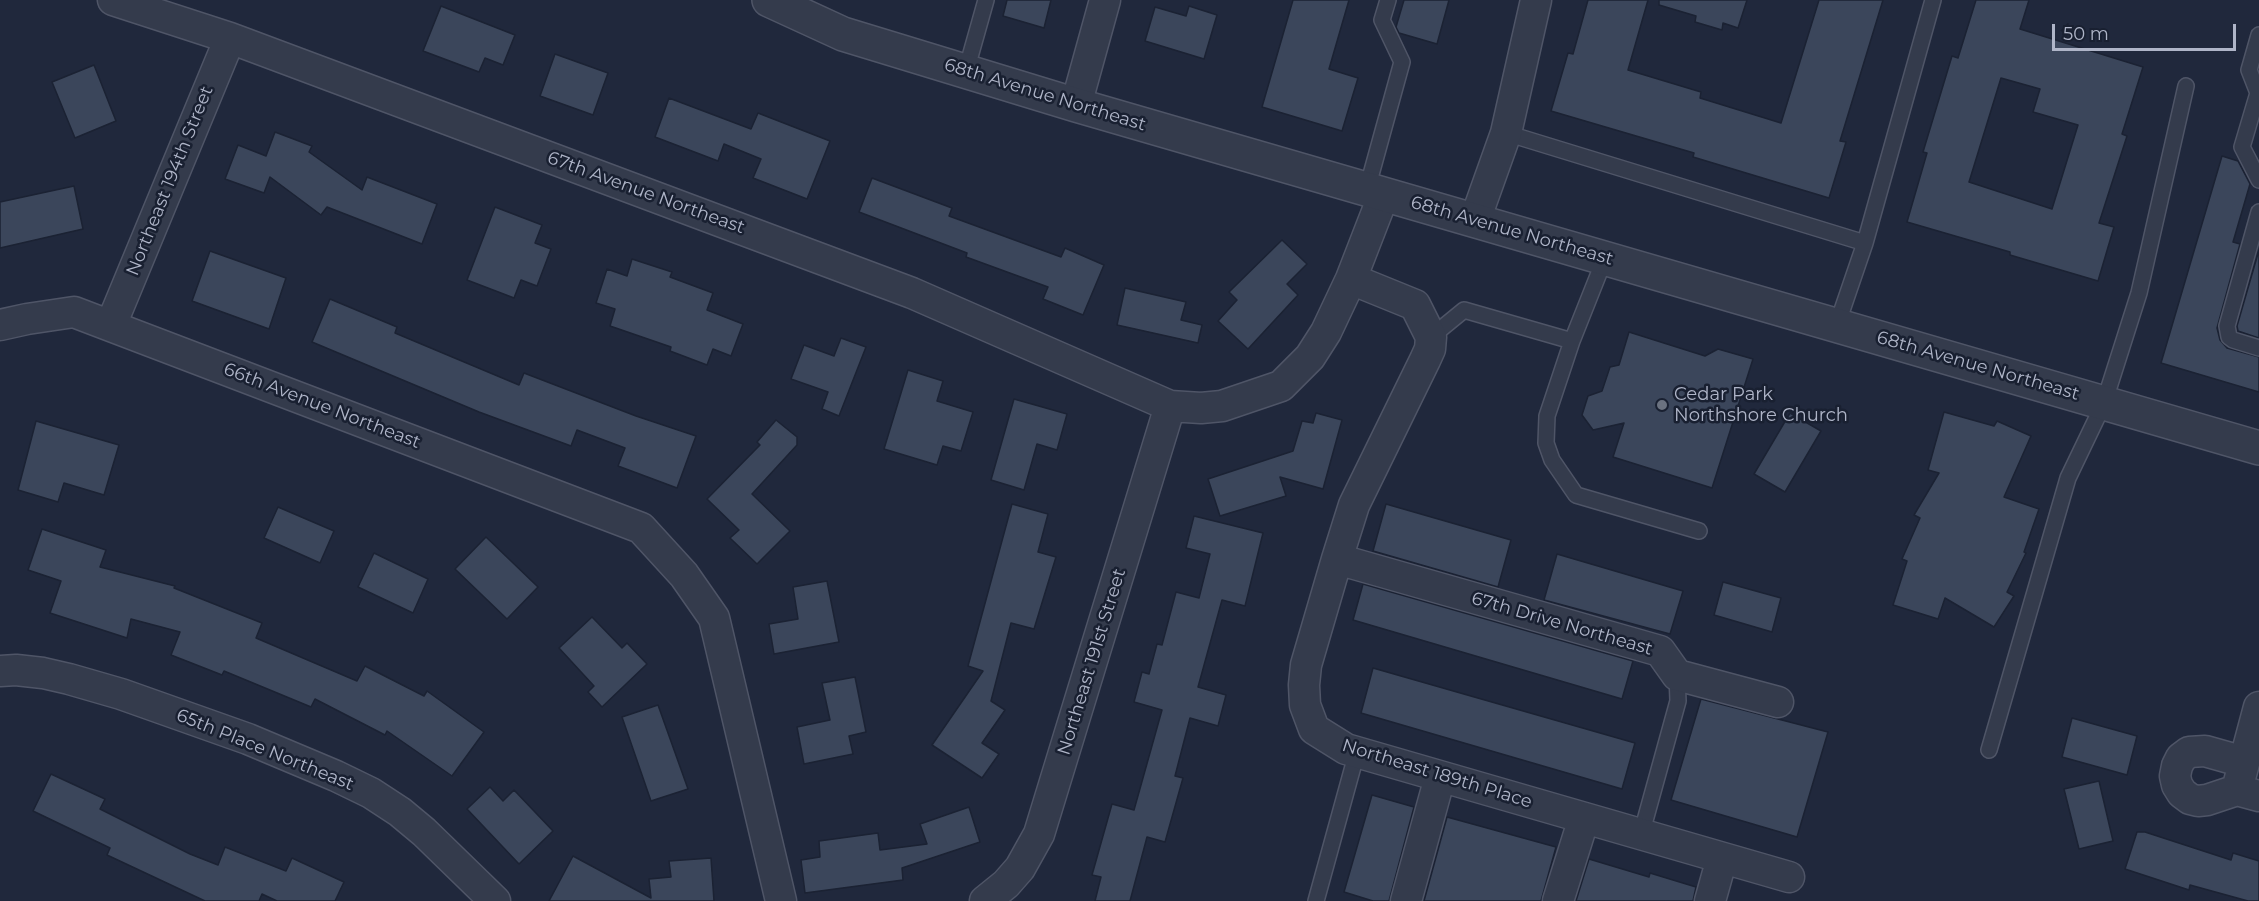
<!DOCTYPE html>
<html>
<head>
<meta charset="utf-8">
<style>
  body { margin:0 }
  #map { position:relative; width:2259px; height:901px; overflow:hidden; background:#20283c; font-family:Montserrat,sans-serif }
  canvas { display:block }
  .scale { position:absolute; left:2052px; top:24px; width:184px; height:27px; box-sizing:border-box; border:3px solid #afb5c8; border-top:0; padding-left:8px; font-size:18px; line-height:21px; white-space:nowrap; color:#afb5c8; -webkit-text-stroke:4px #192031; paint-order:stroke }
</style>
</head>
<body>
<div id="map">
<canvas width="2259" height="901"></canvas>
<div class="scale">50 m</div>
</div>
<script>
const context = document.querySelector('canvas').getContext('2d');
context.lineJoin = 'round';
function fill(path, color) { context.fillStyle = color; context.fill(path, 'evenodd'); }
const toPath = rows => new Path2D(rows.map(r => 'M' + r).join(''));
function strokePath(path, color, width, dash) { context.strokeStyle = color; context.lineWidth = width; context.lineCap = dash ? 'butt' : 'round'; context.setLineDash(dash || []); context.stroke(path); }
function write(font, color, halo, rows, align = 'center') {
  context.font = font + ' Montserrat,sans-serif'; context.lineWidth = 5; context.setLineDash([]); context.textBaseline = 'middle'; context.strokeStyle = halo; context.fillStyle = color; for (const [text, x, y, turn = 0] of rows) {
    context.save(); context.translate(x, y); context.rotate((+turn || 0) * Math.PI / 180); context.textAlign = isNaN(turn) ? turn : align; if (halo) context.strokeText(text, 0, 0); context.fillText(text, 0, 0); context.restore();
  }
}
const building = toPath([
  [1007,0,1051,0,1044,28,1003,16,1007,0],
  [1293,0,1349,0,1329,69,1358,78,1342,131,1262,107,1293,0],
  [1404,0,1449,0,1437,44,1399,33,1396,27,1404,0],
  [1588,0,1648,0,1628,70,1701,92,1700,98,1781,123,1819,0,1883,0,1840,141,1846,142,1829,198,1693,157,1694,153,1551,111,1568,53,1573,54,1588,0],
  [1659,0,1747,0,1738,28,1723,23,1722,30,1695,22,1696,16,1659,5,1659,0],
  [1976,0,2029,0,2020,29,2143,67,2122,134,2127,136,2099,223,2114,227,2098,281,2010,255,2010,252,1907,222,1927,153,1923,152,1952,56,1958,58,1976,0],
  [2001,78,2040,89,2033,112,2078,125,2052,209,1969,182,2001,78],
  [441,6,515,35,503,65,485,58,479,72,423,51,441,6],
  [1189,6,1217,15,1204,59,1145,41,1155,7,1186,16,1189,6],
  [555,54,608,73,593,115,540,96,555,54],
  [94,65,116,121,75,138,52,82,94,65],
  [669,98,751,129,758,113,830,141,807,199,753,178,761,159,724,144,718,161,655,137,669,98],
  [275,132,312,146,309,152,362,190,367,177,437,204,422,244,327,207,321,215,270,177,264,193,225,179,238,145,266,156,275,132],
  [2222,156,2238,161,2250,184,2233,242,2240,244,2217,328,2220,340,2227,348,2259,357,2259,392,2161,363,2222,156],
  [872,178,952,208,949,216,1061,257,1065,248,1104,265,1083,315,1043,299,1048,287,966,257,967,253,859,212,872,178],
  [74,186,83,229,0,248,0,202,74,186],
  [495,207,542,225,535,243,551,249,537,286,521,280,514,298,467,280,495,207],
  [1282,240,1307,264,1287,284,1298,295,1248,349,1218,321,1237,300,1229,292,1282,240],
  [2259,250,2259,338,2238,331,2237,326,2259,250],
  [210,251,286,278,269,329,192,301,210,251],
  [632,259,672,272,670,277,713,293,707,310,743,324,731,356,713,349,707,365,670,351,671,347,610,326,615,309,596,303,607,269,627,276,632,259],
  [1125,288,1186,302,1181,320,1202,325,1198,343,1117,325,1125,288],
  [330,299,397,327,395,333,519,385,524,373,636,416,696,436,677,488,618,466,625,448,577,430,571,446,479,412,312,342,330,299],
  [1629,332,1705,356,1718,349,1753,359,1712,488,1613,457,1624,423,1593,430,1582,415,1588,396,1602,391,1610,367,1619,365,1629,332],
  [841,338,866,347,839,416,822,409,828,392,791,379,804,345,834,356,841,338],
  [908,370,943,381,937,401,973,412,961,451,943,446,937,465,884,449,908,370],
  [1014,399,1067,414,1057,450,1037,444,1024,490,991,480,1014,399],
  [1944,412,1994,426,1997,421,2031,436,2004,497,2039,509,2024,552,2026,553,2007,592,2014,596,1994,627,1945,598,1938,619,1893,605,1907,561,1902,559,1920,518,1914,515,1939,473,1928,470,1944,412],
  [1316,413,1342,420,1323,489,1280,477,1286,496,1220,516,1208,479,1293,451,1302,421,1313,423,1316,413],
  [1790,413,1821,431,1785,492,1754,474,1790,413],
  [776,420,797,437,797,445,752,494,790,531,757,564,730,538,739,530,707,499,760,445,757,442,776,420],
  [36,421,119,445,104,495,64,483,58,502,18,490,36,421],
  [1012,504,1048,514,1038,552,1056,557,1034,629,1011,623,991,701,1005,710,982,743,999,754,982,778,932,745,983,671,968,666,1012,504],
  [1386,504,1511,540,1498,587,1373,551,1386,504],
  [278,507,334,531,320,563,264,538,278,507],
  [1194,516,1263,533,1245,606,1222,600,1198,687,1226,695,1218,726,1190,718,1175,776,1183,778,1165,842,1147,837,1130,901,1095,901,1101,877,1092,875,1112,804,1134,810,1162,710,1134,702,1142,672,1149,674,1157,644,1162,645,1176,592,1199,598,1210,554,1186,548,1194,516],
  [42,529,106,550,100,567,175,586,174,588,262,623,256,638,357,681,365,666,424,696,427,691,484,732,452,776,387,731,385,735,315,699,311,707,224,671,222,675,171,655,180,632,131,619,127,638,50,613,61,581,28,570,42,529],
  [486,537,538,587,507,619,455,569,486,537],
  [374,553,428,579,413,613,358,587,374,553],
  [1557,554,1683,591,1670,634,1544,600,1557,554],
  [827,581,839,642,774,654,769,624,798,619,793,587,827,581],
  [1723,582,1781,598,1772,632,1714,615,1723,582],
  [1363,584,1633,661,1622,699,1353,620,1363,584],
  [592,617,622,648,627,643,647,664,602,707,588,692,594,686,559,648,592,617],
  [1373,668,1635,743,1622,789,1361,713,1373,668],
  [855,677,866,732,849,736,853,754,804,764,797,727,830,720,822,683,855,677],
  [1701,699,1828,732,1797,837,1671,800,1701,699],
  [658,705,688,789,651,801,622,717,658,705],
  [2072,718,2137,736,2127,775,2062,757,2072,718],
  [51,774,105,799,100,809,190,854,218,865,225,847,286,871,292,858,344,882,335,901,277,901,262,894,259,901,205,901,107,855,110,848,33,811,51,774],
  [2099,781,2113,841,2079,849,2064,789,2099,781],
  [490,787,503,801,514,790,553,831,519,864,467,809,490,787],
  [1372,795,1414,807,1389,901,1373,901,1344,892,1372,795],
  [969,807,980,842,902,868,903,880,805,893,801,860,820,857,819,841,878,833,880,850,927,844,920,824,969,807],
  [1447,817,1556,847,1541,901,1424,901,1447,817],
  [2137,832,2145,832,2231,860,2233,853,2259,861,2259,901,2248,901,2190,885,2189,890,2125,869,2137,832],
  [573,856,651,898,649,879,671,877,669,861,711,858,714,901,549,901,573,856],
  [1589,859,1649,877,1650,873,1696,887,1693,901,1576,901,1589,859]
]);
fill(building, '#3b465b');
strokePath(building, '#1b2233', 1.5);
const service = toPath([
  [2259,35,2249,70,2258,93,2242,147,2259,180],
  [966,71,986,0],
  [1506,133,1865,243],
  [1367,189,1402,62,1382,20,1388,0],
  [2259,212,2227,326,2229,337,2233,340,2259,348],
  [1605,258,1572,341,1547,416,1546,443,1552,460,1576,495,1699,531],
  [1837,325,1865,243,1933,0],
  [1431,337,1464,310,1572,341],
  [1989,750,2068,478,2104,403,2139,293,2186,86],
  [1641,835,1678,701,1677,675],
  [1316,901,1357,752]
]);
const minor = toPath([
  [113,0,230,38,912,293,1170,406,1201,408,1222,406,1281,386,1310,357,1326,332,1351,279,1384,194],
  [1076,105,1105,0],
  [1475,220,1506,133,1536,0],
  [1351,279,1415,305,1431,337,1430,349,1425,360,1354,505,1337,559,1306,665,1304,685,1305,705,1314,729,1346,749,1789,877],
  [0,325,27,319,74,312,641,528,684,575,714,618,781,901],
  [111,325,230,38],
  [1337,559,1660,651,1677,675,1778,702],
  [0,671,16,670,43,673,69,679,121,694,248,739,336,776,371,793,400,812,424,832,495,901],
  [2244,762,2205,751,2189,752,2181,758,2177,766,2175,776,2177,785,2182,793,2190,799,2198,801,2207,800,2237,790,2259,796],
  [2239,782,2259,707],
  [985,901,1006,884,1020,868,1039,834,1170,406],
  [1406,901,1440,777],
  [1558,901,1584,818],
  [1710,901,1722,858]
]);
const tertiary = toPath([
  [769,0,843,34,1076,105,2259,448]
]);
strokePath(service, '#4f5567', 18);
strokePath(minor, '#4f5567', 33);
strokePath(tertiary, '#4f5567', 36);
strokePath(service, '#343b4c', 15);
strokePath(minor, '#343b4c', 30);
strokePath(tertiary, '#343b4c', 33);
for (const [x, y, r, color] of [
  [1662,405,6,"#6b7280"]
]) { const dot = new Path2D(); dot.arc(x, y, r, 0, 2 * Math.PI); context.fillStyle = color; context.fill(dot); strokePath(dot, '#192031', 2); }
write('18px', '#afb5c8', '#192031', [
  ["68th Avenue Northeast",1045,95,17],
  ["Northeast 194th Street",170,181,-68],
  ["67th Avenue Northeast",646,193,20],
  ["68th Avenue Northeast",1512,231,16],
  ["68th Avenue Northeast",1978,366,16],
  ["66th Avenue Northeast",322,406,21],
  ["67th Drive Northeast",1562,624,16],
  ["Northeast 191st Street",1092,662,-73],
  ["65th Place Northeast",265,750,22],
  ["Northeast 189th Place",1437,774,17]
]);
write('18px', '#afb5c8', '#192031', [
  ["Cedar Park",1674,395],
  ["Northshore Church",1674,416]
], 'left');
</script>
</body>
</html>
